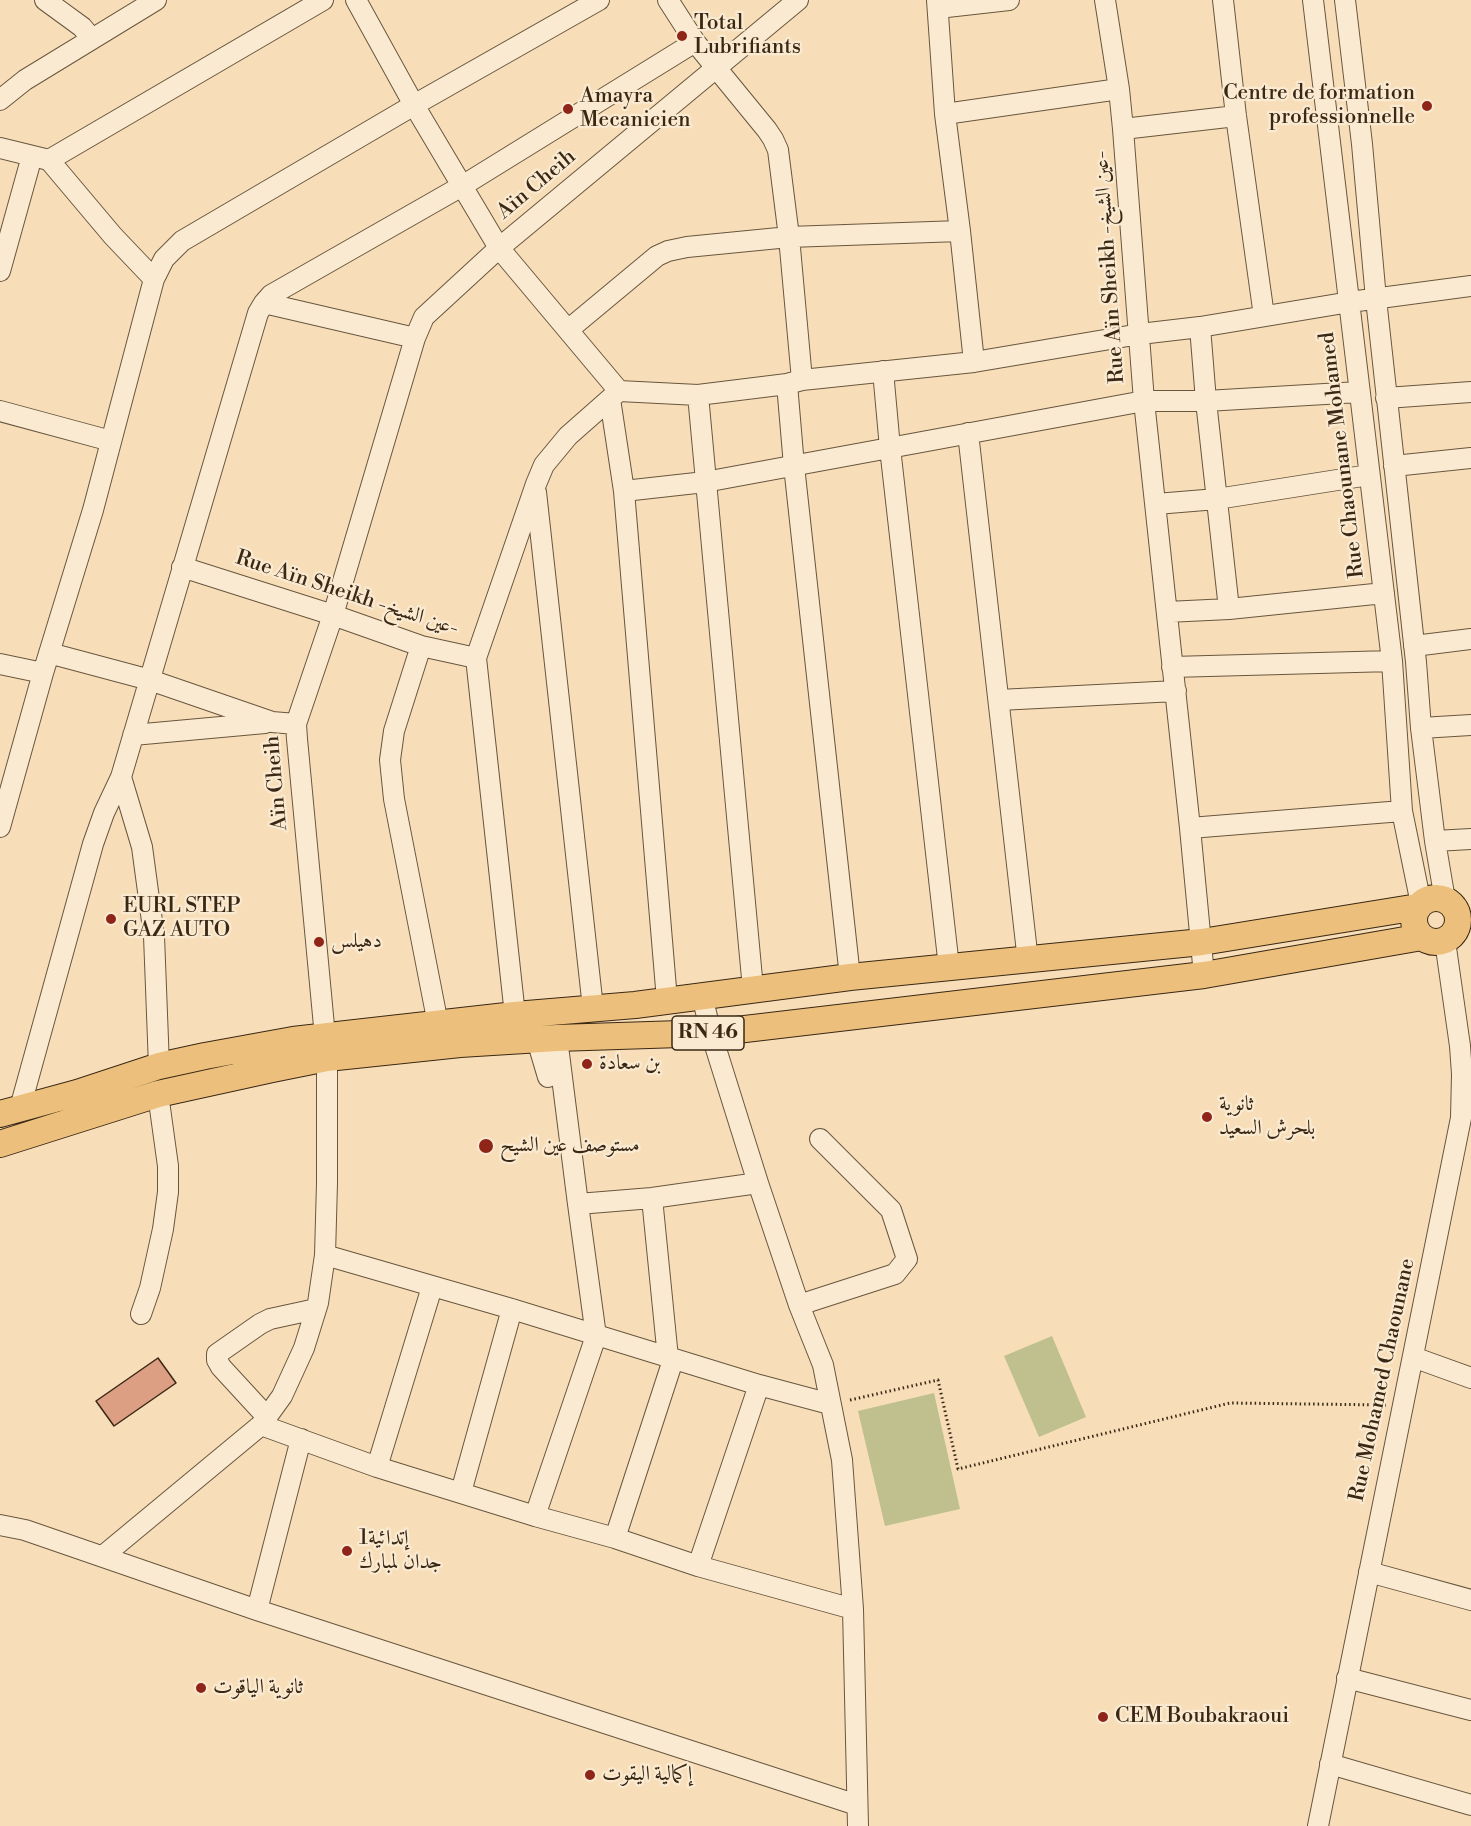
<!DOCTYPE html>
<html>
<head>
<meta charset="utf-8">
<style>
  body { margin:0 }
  canvas { display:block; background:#f7deb9 }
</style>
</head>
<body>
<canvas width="1471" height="1826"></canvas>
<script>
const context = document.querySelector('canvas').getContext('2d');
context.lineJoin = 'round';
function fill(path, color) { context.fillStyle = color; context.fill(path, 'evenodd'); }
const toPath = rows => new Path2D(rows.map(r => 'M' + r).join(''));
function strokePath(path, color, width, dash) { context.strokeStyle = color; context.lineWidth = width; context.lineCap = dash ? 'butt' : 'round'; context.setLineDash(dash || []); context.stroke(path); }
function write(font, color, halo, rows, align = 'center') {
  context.font = font + ' "Libre Bodoni",Amiri,serif'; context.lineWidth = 4.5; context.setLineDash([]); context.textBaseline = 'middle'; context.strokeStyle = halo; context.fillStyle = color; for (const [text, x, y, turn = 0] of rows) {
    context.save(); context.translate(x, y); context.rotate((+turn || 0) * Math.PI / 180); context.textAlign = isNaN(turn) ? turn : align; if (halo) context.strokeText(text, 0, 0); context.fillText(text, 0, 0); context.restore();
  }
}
fill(toPath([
  [1052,1336,1086,1417,1039,1437,1004,1356],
  [934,1393,960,1509,885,1526,858,1411]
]), '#bfc08d');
const building = toPath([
  [158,1358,176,1383,114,1426,96,1401,158,1358]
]);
fill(building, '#dc9f84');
strokePath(building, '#3a2814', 1.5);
const minor = toPath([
  [45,0,82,27,92,39],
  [356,0,414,105,499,248,619,391,698,395,787,384,802,380,974,362,1140,334,1200,327,1350,302,1471,286],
  [668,0,695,42,767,130,773,139,778,150,789,237,802,380],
  [937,0,945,114,960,231,974,362],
  [1105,0,1119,89,1123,129,1144,401,1190,828,1204,975],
  [1223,0,1236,116,1264,316],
  [1313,0,1392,661,1402,811,1421,904],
  [1345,0,1362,144,1376,299,1416,662,1421,728,1435,841,1445,900],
  [938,8,1009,0],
  [0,100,25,80,156,0],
  [945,114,1119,89],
  [1123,129,1236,116],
  [0,148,49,160,113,236,154,279],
  [49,160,323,0],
  [0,271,32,156],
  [264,303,415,338],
  [1200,327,1206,401,1229,609],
  [568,330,657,256,668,251,687,247,789,237,960,231],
  [883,371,890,448,949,967],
  [787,384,794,466,850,977],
  [698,395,753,989],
  [1386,398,1471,392],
  [610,399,624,491,667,1000],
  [0,411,111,441],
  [968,433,1028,961],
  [1394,466,1471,458],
  [624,491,705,482,1144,401,1206,401,1359,392],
  [536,492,593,1008],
  [1156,504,1217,499,1369,475],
  [182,567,333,615,421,646,476,658],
  [1167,612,1229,609,1384,593],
  [421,646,394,731,390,760,394,799,438,1024],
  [1414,646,1471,639],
  [49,653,150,680,272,722,296,724],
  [0,664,43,673],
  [1172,667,1392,661],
  [999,700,1176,691],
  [1421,728,1471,725],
  [133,735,265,723],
  [121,777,142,847,154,936,159,1066],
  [0,827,43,673,93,510,154,279,164,259,182,241,414,105,599,0],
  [1190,828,1402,811],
  [1435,841,1471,839],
  [702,996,711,1033,758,1183,799,1305,823,1365,842,1460,853,1609,858,1826],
  [515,1015,476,658,536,484,544,465,568,436,619,391],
  [557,1038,578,1204,652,1198,758,1183],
  [537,1040,548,1077],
  [20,1108,93,844,104,813,121,777,258,313,264,303,271,295,462,186,695,42],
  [652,1198,668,1358],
  [325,1255,512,1309,759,1385,830,1404],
  [799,1305,895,1274,907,1259,891,1210,820,1139],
  [141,1314,150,1288,163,1229,168,1192,168,1166,158,1094],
  [1413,1357,1471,1378],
  [267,1417,221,1367,217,1360,217,1354,260,1324,270,1319,316,1309],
  [261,1425,377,1467,535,1516,615,1538,698,1566,853,1609],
  [377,1467,432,1287],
  [461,1492,512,1309],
  [535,1516,596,1336,578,1204],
  [0,1525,25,1530,257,1610,857,1805],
  [615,1538,673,1360],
  [103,1556,261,1425,282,1396,304,1348,318,1303,325,1255,327,1183,327,1058,297,739,296,724,333,615,415,338,424,317,499,248,798,0],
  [698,1566,759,1385],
  [1369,1572,1471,1600],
  [257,1610,301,1439],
  [1347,1678,1471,1710],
  [1330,1764,1471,1805],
  [1318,1826,1461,1118,1462,1074,1460,1046,1445,941]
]);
const major = toPath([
  '1414 920a22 22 0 1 1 44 0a22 22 0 1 1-44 0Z',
  [0,1114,77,1093,159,1066,205,1056,293,1040,515,1015,635,1005,850,977,1202,942,1418,907],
  [0,1144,158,1094,272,1069,327,1058,460,1044,557,1038,711,1033,1204,975,1422,937]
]);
strokePath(minor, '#69563d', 22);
strokePath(major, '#3a2814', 28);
strokePath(toPath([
  [850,1400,938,1380,958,1469,1230,1403,1386,1405]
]), '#3a2814', 3, [1.5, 3]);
strokePath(minor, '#faead2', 20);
strokePath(major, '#ecbf7c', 26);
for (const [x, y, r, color] of [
  [682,36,6,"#8f2418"],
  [1427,106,6,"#8f2418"],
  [568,109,6,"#8f2418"],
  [111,919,6,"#8f2418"],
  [319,942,6,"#8f2418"],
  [587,1064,6,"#8f2418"],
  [1207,1117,6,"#8f2418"],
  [486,1146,8,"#8f2418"],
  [347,1551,6,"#8f2418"],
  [201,1688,6,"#8f2418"],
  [1103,1717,6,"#8f2418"],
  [590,1775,6,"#8f2418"]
]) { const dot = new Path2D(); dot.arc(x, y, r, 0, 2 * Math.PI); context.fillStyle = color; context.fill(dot); strokePath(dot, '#faead2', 2); }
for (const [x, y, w] of [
  [708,1033,72]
]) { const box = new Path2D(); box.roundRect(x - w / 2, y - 17, w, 34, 4.5); context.fillStyle = '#faead2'; context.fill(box); strokePath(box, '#3a2814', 1.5); }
write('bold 20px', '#3a2814', null, [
  ["RN 46",708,1033]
]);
write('21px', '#3a2814', '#faead2', [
  ["Total",694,24],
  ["Lubrifiants",694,48],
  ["Centre de formation",1415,94,"right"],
  ["professionnelle",1415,118,"right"],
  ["Amayra",580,97],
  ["Mecanicien",580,121],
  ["EURL STEP",123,907],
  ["GAZ AUTO",123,931],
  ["دهيلس",331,942],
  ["بن سعادة",599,1064],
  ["ثانوية",1219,1105],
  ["بلحرش السعيد",1219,1129],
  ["مستوصف عين الشيح",500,1146],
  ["1إتدائية",359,1539],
  ["جدان لمبارك",359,1563],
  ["ثانوية الياقوت",213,1688],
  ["CEM Boubakraoui",1115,1717],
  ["إكمالية اليقوت",602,1775]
], 'left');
write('21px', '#3a2814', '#faead2', [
  ["Aïn Cheih",537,185,-40],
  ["Rue Aïn Sheikh -عين الشيخ-",1110,267,-94],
  ["Rue Chaounane Mohamed",1343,455,-97],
  ["Rue Aïn Sheikh -عين الشيخ-",347,594,18],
  ["Aïn Cheih",277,783,-95],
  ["Rue Mohamed Chaounane",1383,1380,-78]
]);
</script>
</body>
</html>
